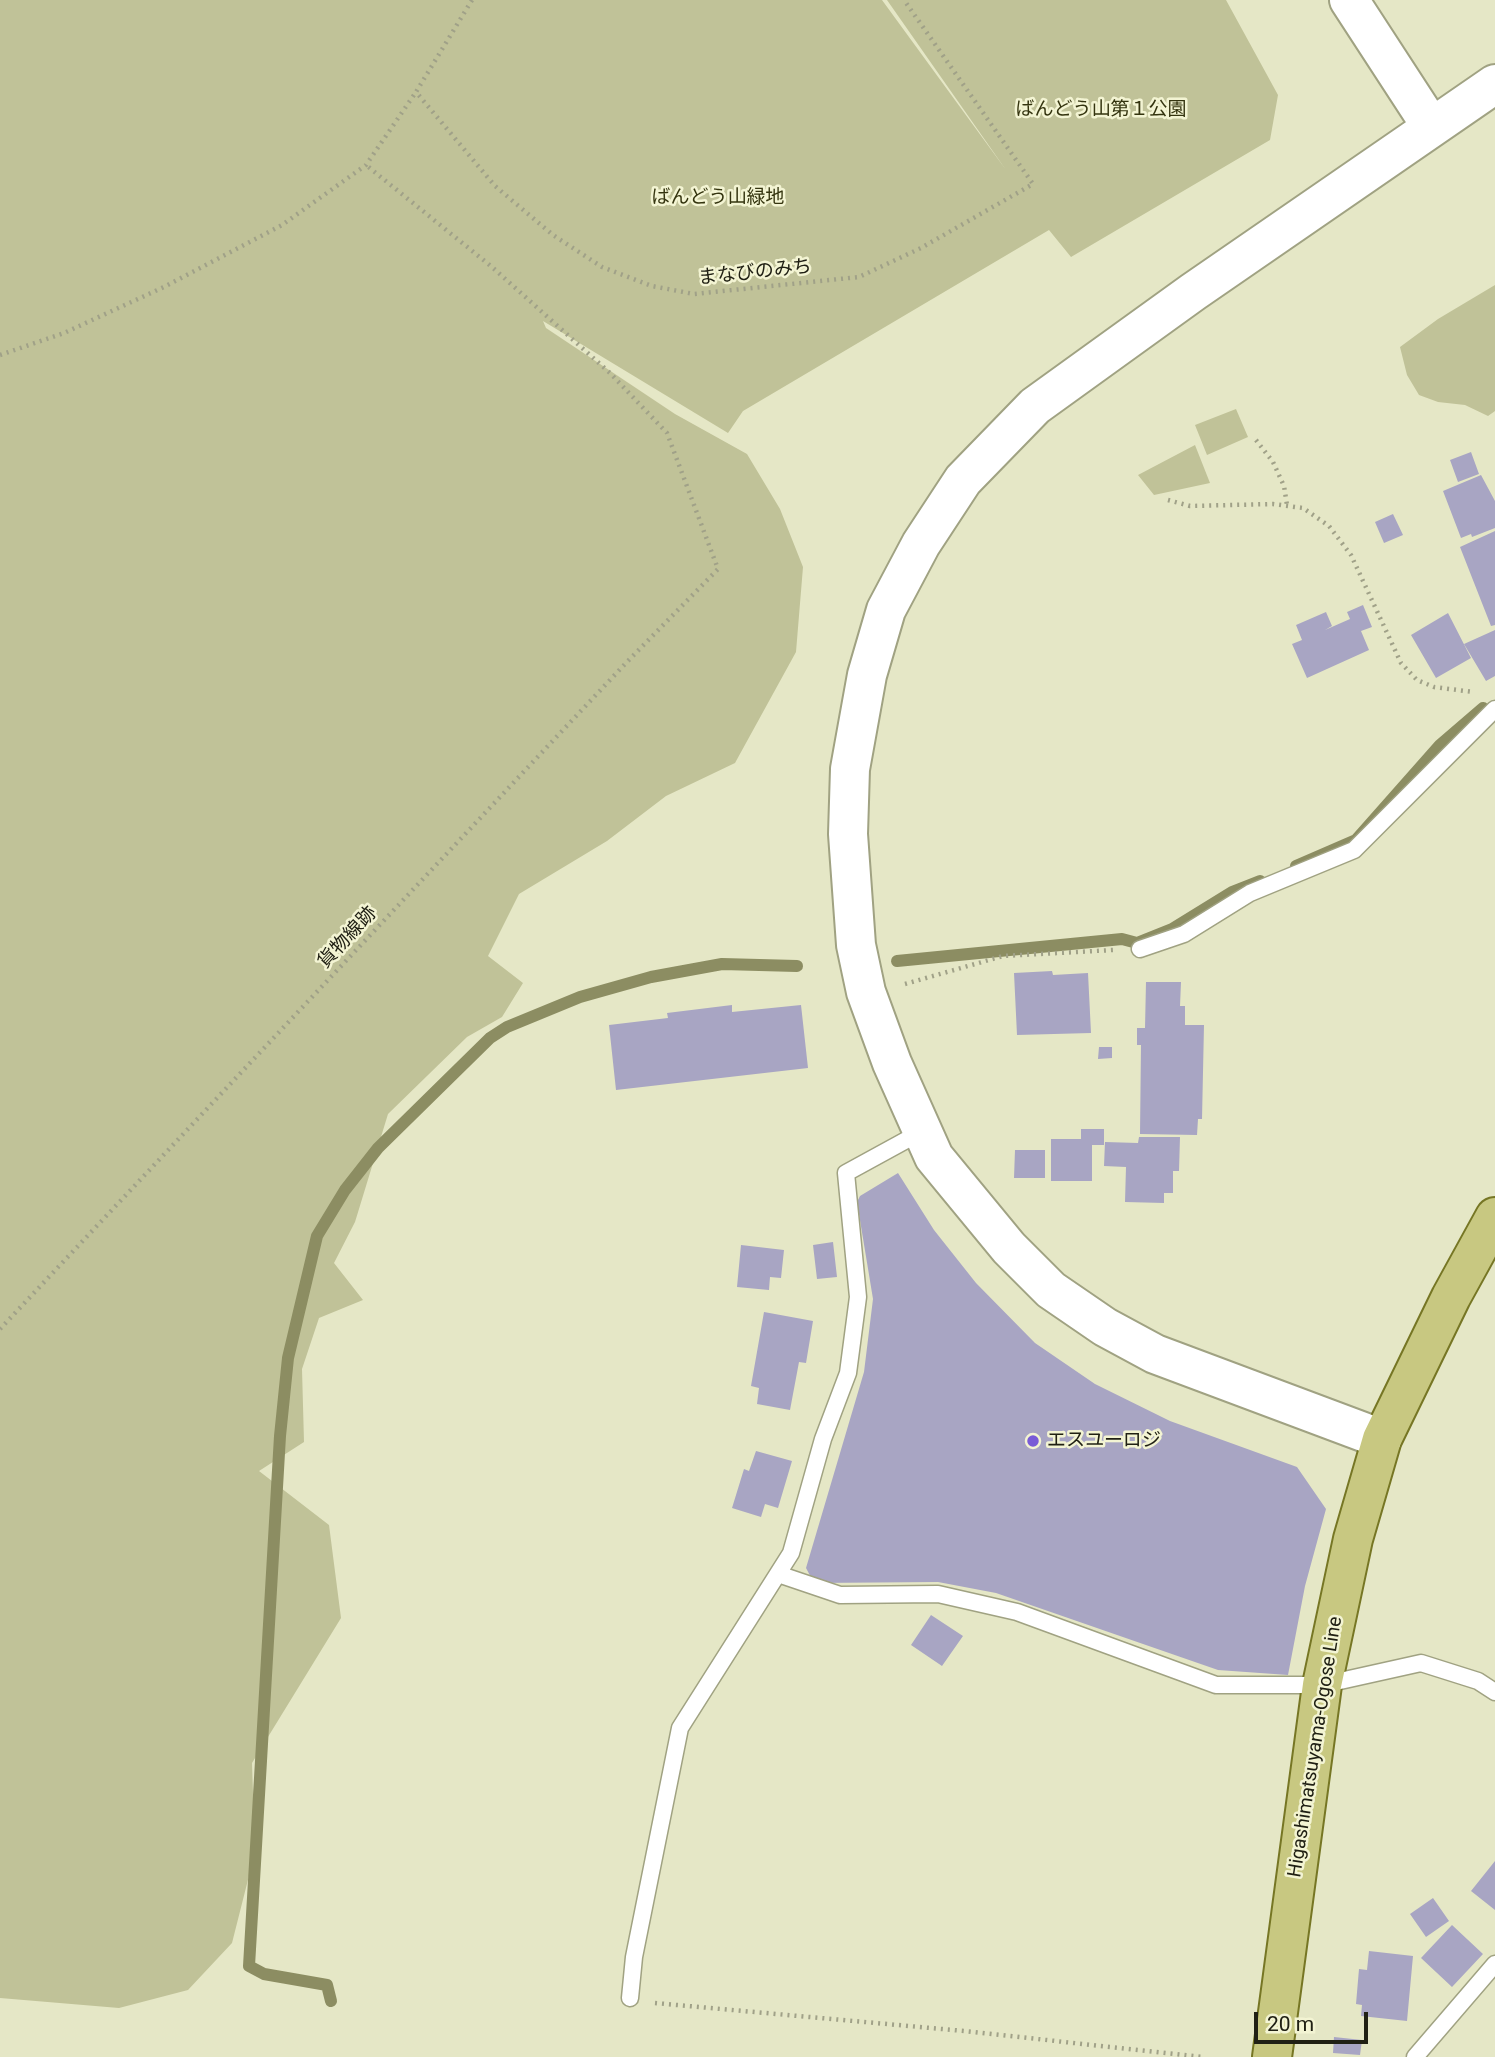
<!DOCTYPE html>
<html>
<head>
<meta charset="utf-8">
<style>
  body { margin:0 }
  #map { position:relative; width:1495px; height:2057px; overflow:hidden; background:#e5e7c6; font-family:Roboto,sans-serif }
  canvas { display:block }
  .scale { position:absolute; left:1254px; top:2012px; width:114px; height:32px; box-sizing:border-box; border:4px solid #202014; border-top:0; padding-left:9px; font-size:21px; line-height:24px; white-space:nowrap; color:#202014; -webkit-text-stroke:5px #f3f4d3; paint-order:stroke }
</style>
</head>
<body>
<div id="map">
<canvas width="1495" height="2057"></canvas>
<div class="scale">20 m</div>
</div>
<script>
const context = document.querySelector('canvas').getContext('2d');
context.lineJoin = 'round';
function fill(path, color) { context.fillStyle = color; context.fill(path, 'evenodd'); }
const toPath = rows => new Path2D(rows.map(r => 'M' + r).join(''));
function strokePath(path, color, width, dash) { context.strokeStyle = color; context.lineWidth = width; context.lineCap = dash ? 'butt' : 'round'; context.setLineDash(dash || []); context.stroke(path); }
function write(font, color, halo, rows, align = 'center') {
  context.font = font + ' Roboto,"Noto Sans JP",sans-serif'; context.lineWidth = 5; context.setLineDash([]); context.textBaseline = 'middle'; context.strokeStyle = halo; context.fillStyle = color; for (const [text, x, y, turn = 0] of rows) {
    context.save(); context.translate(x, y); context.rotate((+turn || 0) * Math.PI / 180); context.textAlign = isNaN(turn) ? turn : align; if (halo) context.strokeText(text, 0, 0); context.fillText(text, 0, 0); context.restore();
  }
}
fill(toPath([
  [0,0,882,0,1006,170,887,0,1226,0,1278,95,1270,140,1071,257,1049,230,743,411,728,433,543,321,546,328,675,414,747,454,780,509,803,567,796,652,735,763,666,796,607,841,519,894,488,956,523,983,502,1017,467,1037,388,1114,355,1222,334,1263,363,1300,319,1318,302,1369,304,1442,259,1471,329,1525,341,1618,252,1763,255,1852,232,1943,188,1990,119,2008,0,1998],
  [1495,285,1495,411,1488,416,1465,405,1438,402,1419,395,1407,375,1400,347,1438,319],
  [1236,409,1248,437,1207,455,1195,425],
  [1195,445,1210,483,1154,495,1138,475]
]), '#c0c298');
strokePath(toPath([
  [1296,866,1356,840,1440,745,1483,708],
  [897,961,1122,939,1137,943,1172,929,1232,892,1260,881],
  [331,2001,327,1985,264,1974,249,1966,280,1436,288,1358,317,1236,345,1190,378,1148,490,1038,507,1027,580,997,651,977,722,964,797,966]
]), '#8c8d62', 12);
fill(toPath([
  [1471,452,1479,474,1458,482,1450,460],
  [1481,475,1495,501,1495,528,1472,537,1471,534,1461,538,1443,491],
  [1393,514,1403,535,1384,543,1375,522],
  [1495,531,1495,625,1491,626,1460,547],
  [1363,605,1372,627,1361,631,1369,650,1307,678,1292,644,1302,640,1296,625,1326,612,1332,626,1325,630,1350,619,1347,612],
  [1448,613,1471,658,1436,678,1411,635],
  [1495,630,1495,676,1486,681,1464,644],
  [1052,971,1053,975,1088,973,1091,1033,1017,1035,1014,973],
  [1146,982,1181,982,1180,1006,1185,1006,1185,1025,1204,1025,1202,1119,1198,1119,1197,1135,1140,1134,1141,1045,1137,1045,1137,1028,1145,1028],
  [732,1005,732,1012,801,1005,808,1068,616,1090,609,1025,668,1018,667,1013],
  [1099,1047,1112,1047,1112,1058,1098,1059],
  [1081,1129,1104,1129,1104,1145,1092,1145,1092,1181,1051,1181,1051,1139,1081,1139],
  [1139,1137,1180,1137,1179,1171,1173,1171,1173,1193,1164,1193,1164,1203,1125,1202,1126,1167,1104,1166,1105,1142,1138,1143],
  [1015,1150,1045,1150,1045,1178,1014,1178],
  [898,1173,934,1230,976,1283,1035,1343,1095,1384,1170,1421,1297,1467,1326,1509,1305,1586,1288,1675,1218,1670,996,1593,938,1582,814,1583,806,1568,864,1372,873,1299,857,1202,860,1196],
  [833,1242,837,1277,817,1279,813,1245],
  [741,1245,784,1250,781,1278,770,1277,769,1290,737,1287],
  [764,1312,813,1321,806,1363,799,1362,790,1410,757,1404,759,1388,751,1386],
  [756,1451,792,1461,778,1508,765,1504,761,1517,732,1508,744,1469,749,1471],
  [931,1615,963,1636,942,1666,911,1645],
  [1495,1861,1495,1910,1471,1891],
  [1433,1898,1449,1921,1426,1937,1410,1914],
  [1452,1925,1483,1954,1452,1987,1421,1958],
  [1369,1951,1413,1956,1407,2021,1361,2016,1362,2005,1356,2004,1359,1969,1367,1970],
  [1334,2037,1362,2040,1360,2055,1333,2053]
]), '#a8a5c3');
const lane = toPath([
  [1140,949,1184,934,1250,893,1354,850,1495,709],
  [778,1574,840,1595,938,1594,1017,1612,1216,1685,1322,1685,1421,1663,1478,1681,1495,1692],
  [630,1998,634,1957,680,1728,791,1553,823,1439,848,1373,858,1297,846,1173,921,1132],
  [1415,2057,1495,1964]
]);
const secondary = toPath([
  [1349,0,1431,126],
  [1382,1439,1155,1354,1105,1327,1051,1290,1009,1248,934,1157,892,1063,866,992,856,945,848,834,850,769,867,675,886,610,921,544,963,480,1035,406,1193,292,1495,84]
]);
const primary = toPath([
  [1272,2057,1322,1685,1353,1539,1382,1439,1451,1297,1495,1217]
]);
strokePath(lane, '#a0a282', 19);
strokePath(secondary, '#a0a282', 42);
strokePath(primary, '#767624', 42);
strokePath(toPath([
  [472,0,416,92,495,186,553,235,602,267,652,286,694,294,859,277,921,248,1033,184,904,0],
  [0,355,64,333,164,287,282,225,366,165,416,92],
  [1256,440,1273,462,1284,486,1287,505],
  [1168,500,1190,506,1273,504,1303,508,1329,526,1351,555,1401,663,1417,680,1434,687,1473,692],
  [905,984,1003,956,1113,950],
  [0,1329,625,664,718,569,667,433,610,373,492,267,366,165],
  [655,2003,964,2031,1202,2057]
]), '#a0a188', 4.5, [2, 5]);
strokePath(lane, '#fff', 16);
strokePath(secondary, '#fff', 38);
strokePath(primary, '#c8c881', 38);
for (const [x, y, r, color] of [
  [1033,1441,7,"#795cd6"]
]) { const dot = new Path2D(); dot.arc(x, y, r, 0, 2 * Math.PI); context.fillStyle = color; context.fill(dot); strokePath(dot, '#f3f4d3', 2.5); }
write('19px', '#34340f', '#f3f4d3', [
  ["ばんどう山第１公園",1101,110],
  ["ばんどう山緑地",718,198]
]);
write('19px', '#202014', '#f3f4d3', [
  ["まなびのみち",755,273,-6],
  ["貨物線跡",348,938,-47],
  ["Higashimatsuyama-Ogose Line",1316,1747,-81]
]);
write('19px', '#202014', '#f3f4d3', [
  ["エスユーロジ",1047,1441]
], 'left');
</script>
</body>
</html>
